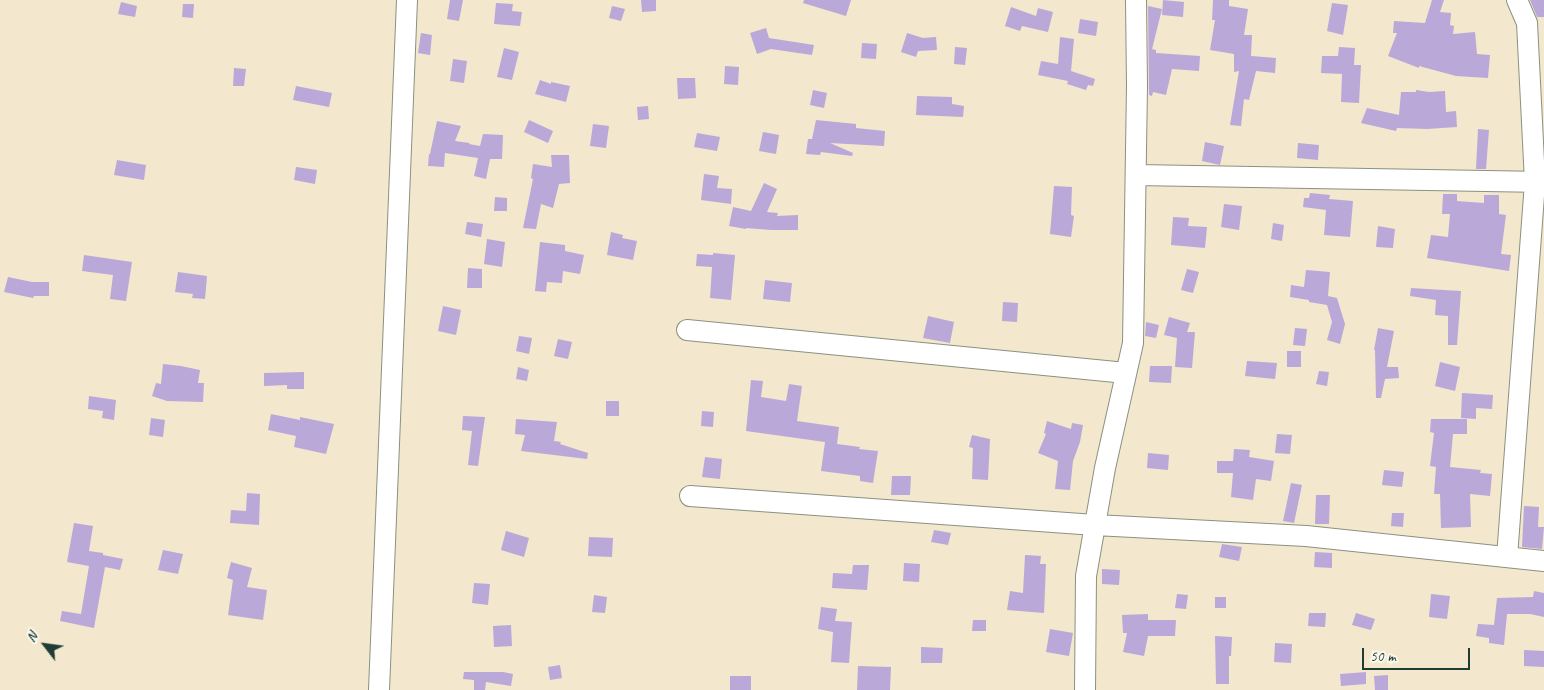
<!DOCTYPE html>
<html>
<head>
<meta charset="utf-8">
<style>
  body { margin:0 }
  #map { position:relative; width:1544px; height:690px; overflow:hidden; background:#f3e7cd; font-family:Caveat,sans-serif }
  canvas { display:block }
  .north { position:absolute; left:20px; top:620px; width:50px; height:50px; -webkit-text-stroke:4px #fbf7ec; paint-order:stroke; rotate:300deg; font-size:14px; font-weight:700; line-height:20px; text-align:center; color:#1f3d34 }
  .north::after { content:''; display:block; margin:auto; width:18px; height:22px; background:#1f3d34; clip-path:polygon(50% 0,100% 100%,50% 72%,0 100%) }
  .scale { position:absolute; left:1362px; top:648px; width:108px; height:22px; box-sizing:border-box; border:2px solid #1f3d34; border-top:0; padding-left:6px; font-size:15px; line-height:18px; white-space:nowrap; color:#1f3d34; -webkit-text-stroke:4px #fbf7ec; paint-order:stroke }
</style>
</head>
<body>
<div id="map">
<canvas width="1544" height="690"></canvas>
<div class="north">N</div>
<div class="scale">50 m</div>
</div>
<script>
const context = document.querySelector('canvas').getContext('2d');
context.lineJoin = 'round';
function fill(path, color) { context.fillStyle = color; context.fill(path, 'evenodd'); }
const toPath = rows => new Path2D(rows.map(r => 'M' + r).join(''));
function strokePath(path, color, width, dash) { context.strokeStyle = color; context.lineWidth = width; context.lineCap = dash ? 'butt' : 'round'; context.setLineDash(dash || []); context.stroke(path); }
fill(toPath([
  [450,0,463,0,459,21,447,19],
  [641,0,656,0,656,11,642,12],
  [804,0,851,0,846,16,803,3],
  [1163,0,1184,2,1183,17,1162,15],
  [1213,0,1229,0,1229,6,1248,9,1244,35,1252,35,1251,56,1276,58,1275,73,1256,71,1249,100,1244,99,1241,126,1230,125,1239,71,1234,72,1234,54,1210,50,1215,20,1212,20],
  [1432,0,1444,0,1440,12,1451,13,1450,25,1454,26,1453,34,1475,32,1477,54,1490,55,1488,78,1456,76,1419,66,1419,68,1388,56,1397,33,1393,33,1394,21,1425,23],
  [1530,0,1544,0,1544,17,1537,17],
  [121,2,137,6,135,17,118,14],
  [496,3,513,4,512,11,522,12,520,26,494,24],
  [1332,3,1348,5,1343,35,1327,31],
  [183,4,194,4,193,18,182,17],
  [612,6,625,9,621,21,609,18],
  [1148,6,1162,9,1152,49,1156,50,1156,53,1200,56,1199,71,1172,69,1166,95,1153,92,1152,96,1149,95],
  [1011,7,1036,16,1038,8,1053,12,1048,32,1022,26,1020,31,1005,26],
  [1080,19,1098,22,1096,36,1078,33],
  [766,28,769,38,814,45,812,55,771,49,757,54,750,33],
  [421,33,432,35,430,55,418,53],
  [907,33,923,38,936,37,937,50,918,51,916,57,901,52],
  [1060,37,1074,39,1071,71,1095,79,1093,86,1088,85,1086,90,1067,84,1068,81,1038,75,1041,61,1058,64],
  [862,43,877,44,876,59,861,58],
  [955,47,967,48,965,65,954,64],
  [1339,47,1355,48,1354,65,1361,65,1359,103,1341,102,1342,74,1321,73,1322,56,1338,56],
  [504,48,519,52,512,80,497,77],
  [453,59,467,61,464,83,450,81],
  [725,66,739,67,738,85,724,84],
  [234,68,246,69,244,86,233,86],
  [677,78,695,78,696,98,678,99],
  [540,80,551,84,551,82,570,86,566,102,535,94],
  [296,86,332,93,329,107,293,100],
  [813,90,827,93,824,108,810,105],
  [1416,90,1429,92,1445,91,1446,112,1456,111,1457,127,1427,129,1397,128,1396,131,1361,123,1367,108,1399,115,1401,92,1416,92],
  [917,96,952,97,952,104,964,106,963,117,916,115],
  [648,106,649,119,638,120,637,107],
  [529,120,553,131,548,143,524,132],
  [816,120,856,124,856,128,885,131,884,146,830,143,853,153,852,156,821,152,820,155,806,154,808,139,812,139],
  [437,121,461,126,455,141,470,143,469,144,480,146,483,134,503,135,502,159,490,159,486,179,474,176,478,158,445,153,444,167,428,166,429,154,430,154],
  [593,124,609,126,606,148,590,146],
  [1478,129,1489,130,1486,169,1476,169],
  [763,132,779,135,776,154,759,151],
  [697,133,720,137,717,151,694,147],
  [1205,142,1224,146,1220,165,1202,161],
  [1298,143,1319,145,1318,160,1297,158],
  [551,155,569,155,570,183,559,184,553,208,541,204,536,229,523,228,533,179,531,178,533,164,552,167],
  [117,160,146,165,144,180,114,175],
  [296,167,317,170,315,184,294,180],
  [704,174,719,176,717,188,732,189,731,204,701,200],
  [764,183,777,189,767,212,778,213,777,216,798,215,798,230,771,230,746,228,746,229,729,226,733,207,751,211],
  [1054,186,1072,187,1071,215,1074,216,1071,237,1050,234],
  [1310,193,1330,195,1329,199,1353,201,1350,237,1324,235,1326,210,1303,207,1304,198,1309,198],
  [1443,194,1457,194,1457,201,1484,203,1484,195,1499,195,1499,214,1506,215,1501,254,1511,255,1509,271,1427,258,1431,235,1448,237,1450,214,1442,214],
  [495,197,507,198,507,211,494,211],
  [1224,204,1242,206,1239,230,1221,227],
  [1173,217,1189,218,1188,226,1207,227,1205,248,1171,245],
  [467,222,483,224,481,237,465,234],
  [1273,223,1284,225,1282,241,1271,239],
  [1378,226,1395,229,1393,248,1376,247],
  [611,232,623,235,622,238,637,241,633,260,607,255],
  [487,239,505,242,502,267,484,264],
  [540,242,565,245,565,251,584,255,580,274,563,271,562,283,547,282,546,292,535,291],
  [713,253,735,255,731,300,710,298,712,267,696,266,697,254,713,255],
  [84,255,132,262,126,301,110,299,113,275,82,271],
  [468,268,482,269,482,288,467,288],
  [1187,269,1199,272,1193,293,1181,290],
  [1306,270,1330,272,1328,296,1337,298,1345,324,1340,344,1327,340,1332,322,1327,305,1309,302,1309,300,1290,297,1291,285,1304,287],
  [178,272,207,276,205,299,192,298,193,294,175,292],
  [8,277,32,282,49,282,49,296,34,296,33,298,4,292],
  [765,280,792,283,790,302,763,299],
  [1411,288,1461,291,1457,345,1448,345,1448,316,1435,315,1436,300,1410,296],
  [1003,302,1018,303,1017,322,1002,321],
  [443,306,461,310,456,335,438,331],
  [928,316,954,322,950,343,923,338],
  [1169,317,1190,323,1187,332,1195,332,1192,368,1175,367,1177,338,1164,335],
  [1146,322,1159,325,1156,338,1145,336],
  [1295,328,1307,329,1305,346,1293,345],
  [1378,328,1394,331,1387,367,1398,367,1399,378,1385,379,1381,398,1376,398,1375,350,1374,350],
  [519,336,532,338,529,354,516,351],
  [558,339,572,342,568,359,554,356],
  [1287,351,1301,351,1301,367,1287,367],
  [1247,361,1277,363,1275,379,1245,376],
  [1440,362,1460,367,1455,391,1435,386],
  [163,364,181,366,200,370,198,383,204,383,203,402,167,401,152,396,156,383,161,384],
  [1150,366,1172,366,1171,383,1149,382],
  [518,367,529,370,527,381,516,379],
  [1319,371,1329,372,1327,386,1316,384],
  [304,372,304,389,287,389,287,385,264,386,264,373],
  [751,380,763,381,761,397,786,401,789,384,802,386,797,421,839,427,837,444,860,447,859,449,878,451,873,483,860,481,860,476,821,471,825,442,746,431],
  [1462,393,1493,395,1492,409,1476,408,1476,419,1461,418],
  [89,396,116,400,114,420,102,418,103,411,88,409],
  [606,401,619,401,619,416,606,416],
  [702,411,714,412,713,427,701,426],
  [271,414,300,420,300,417,334,424,326,454,294,447,296,436,268,430],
  [463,416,485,417,478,466,468,465,472,431,462,430],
  [151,418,165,420,163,437,149,435],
  [516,419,557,422,554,441,561,442,560,444,588,453,587,459,521,451,525,435,515,434],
  [1431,419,1467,419,1467,434,1453,434,1450,467,1481,470,1480,473,1492,474,1490,496,1470,494,1471,527,1441,528,1440,494,1434,494,1436,467,1430,466,1434,433,1430,432],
  [1047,421,1071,429,1072,423,1083,425,1080,442,1073,461,1070,490,1055,489,1058,461,1038,453,1046,434,1044,433],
  [1277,434,1292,435,1290,454,1275,453],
  [972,435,990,439,988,480,972,479,973,448,969,447],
  [1234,449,1250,450,1249,457,1274,461,1271,481,1256,479,1253,500,1231,497,1233,473,1217,473,1217,461,1233,461],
  [1148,453,1169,455,1168,470,1147,468],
  [705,457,722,459,720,479,702,477],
  [1384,470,1404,472,1402,487,1382,485],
  [892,476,911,476,910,495,891,495],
  [1291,483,1302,485,1294,523,1283,521],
  [247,493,260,494,259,525,230,523,231,510,246,511],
  [1316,495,1330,495,1329,524,1315,524],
  [1524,506,1539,507,1538,527,1544,527,1542,549,1522,547],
  [1392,513,1404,513,1403,527,1391,526],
  [74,523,93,526,89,551,103,553,103,555,123,559,120,570,105,567,94,628,60,621,62,611,81,614,89,566,67,562],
  [934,530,951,533,948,545,931,542],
  [506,531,529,538,524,557,501,550],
  [589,537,613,538,612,557,588,556],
  [1222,544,1242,547,1239,561,1219,557],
  [163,550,183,554,178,574,158,570],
  [1315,552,1332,553,1332,568,1314,567],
  [1025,555,1041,556,1040,564,1046,564,1044,613,1007,610,1010,591,1023,593],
  [231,562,252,568,247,587,267,590,263,620,228,615,233,580,227,578],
  [904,563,920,564,919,582,903,581],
  [853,565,869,565,867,590,832,588,833,573,852,574],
  [1102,569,1120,570,1119,585,1102,584],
  [474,583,490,584,488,605,472,603],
  [1534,591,1544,593,1544,617,1530,614,1507,614,1504,645,1489,643,1489,638,1476,636,1478,624,1494,625,1497,598,1533,597],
  [1177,594,1188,595,1186,609,1175,608],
  [1431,594,1450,596,1447,619,1429,617],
  [594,595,607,597,605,613,592,612],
  [1215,597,1226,597,1226,608,1215,608],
  [821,607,837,609,835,621,852,622,849,663,831,662,833,632,818,629],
  [1309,613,1326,613,1325,627,1308,626],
  [1356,613,1375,619,1371,630,1352,625],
  [1148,614,1148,620,1176,620,1175,636,1148,636,1144,656,1123,652,1127,633,1123,633,1122,615],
  [973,620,986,620,986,631,972,631],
  [511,625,512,646,494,647,493,626],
  [1050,629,1073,633,1069,656,1046,652],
  [1215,636,1232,637,1231,656,1229,656,1229,684,1216,684],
  [1275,643,1292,644,1291,663,1274,662],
  [921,647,943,648,942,663,921,663],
  [1524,650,1544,651,1544,667,1524,666],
  [560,665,562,678,550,680,548,667],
  [858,666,891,667,890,690,857,690],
  [464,672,503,672,513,674,511,686,486,682,485,690,474,690,474,680,463,679],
  [1366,672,1366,684,1341,686,1340,674],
  [1388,675,1388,690,1375,690,1374,676],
  [730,676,751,676,751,690,730,690]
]), '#baa8d9');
const minor = toPath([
  [1136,175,1544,182],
  [687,330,1126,373],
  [690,496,1095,525,1306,536,1544,561],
  [1507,557,1535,182,1527,23,1517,0],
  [379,690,407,0],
  [1085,690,1086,576,1105,468,1133,343,1137,86,1136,0]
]);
strokePath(minor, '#899280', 22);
strokePath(minor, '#fff', 20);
</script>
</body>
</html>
